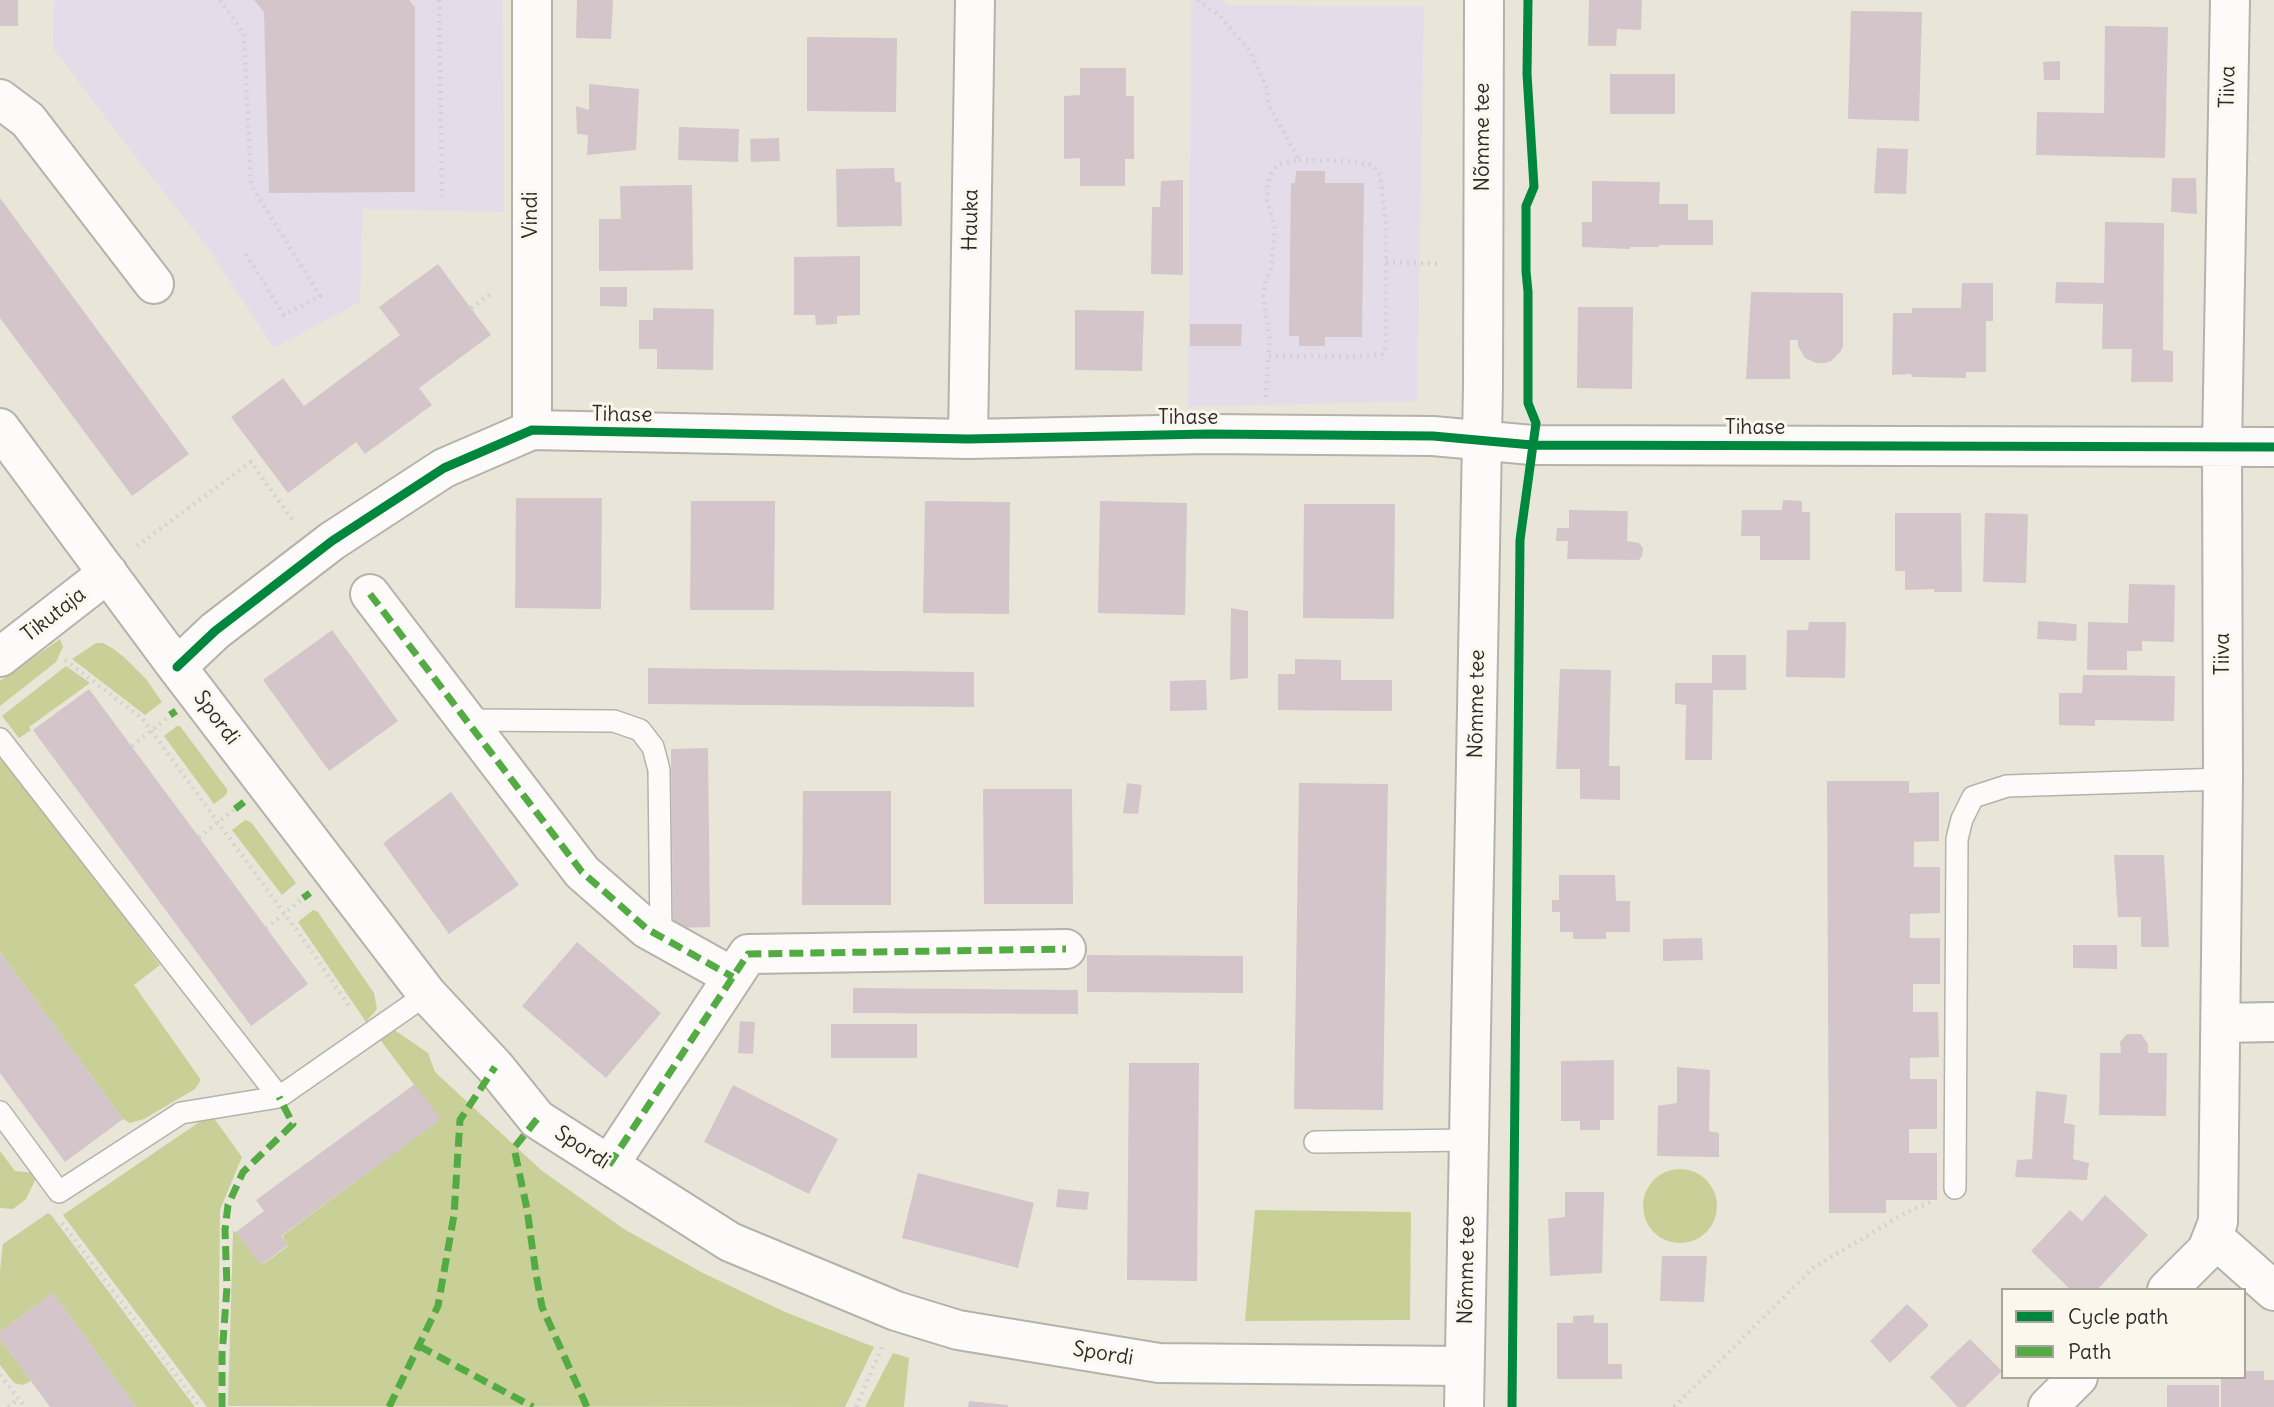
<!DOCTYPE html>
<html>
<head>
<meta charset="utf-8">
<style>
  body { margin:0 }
  #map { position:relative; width:2274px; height:1407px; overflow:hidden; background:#e9e6d9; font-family:Delius,sans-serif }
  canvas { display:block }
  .legend { position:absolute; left:2001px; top:1288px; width:245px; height:91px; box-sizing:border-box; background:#fbf7ec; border:2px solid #a8a59f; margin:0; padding:9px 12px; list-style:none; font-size:21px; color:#2b2b2b }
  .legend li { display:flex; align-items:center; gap:14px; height:35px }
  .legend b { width:35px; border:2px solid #a8a59f }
</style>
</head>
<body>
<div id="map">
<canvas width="2274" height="1407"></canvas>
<ul class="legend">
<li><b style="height:9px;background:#00873e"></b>Cycle path</li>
<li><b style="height:9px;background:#54ab44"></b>Path</li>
</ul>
</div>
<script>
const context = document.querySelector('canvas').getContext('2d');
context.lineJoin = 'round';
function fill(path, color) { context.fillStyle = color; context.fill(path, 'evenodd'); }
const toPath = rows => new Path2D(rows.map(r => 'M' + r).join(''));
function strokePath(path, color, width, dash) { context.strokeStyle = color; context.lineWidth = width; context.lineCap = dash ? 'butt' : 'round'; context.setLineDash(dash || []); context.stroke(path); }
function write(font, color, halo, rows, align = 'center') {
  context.font = font + ' Delius,sans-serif'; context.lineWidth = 6; context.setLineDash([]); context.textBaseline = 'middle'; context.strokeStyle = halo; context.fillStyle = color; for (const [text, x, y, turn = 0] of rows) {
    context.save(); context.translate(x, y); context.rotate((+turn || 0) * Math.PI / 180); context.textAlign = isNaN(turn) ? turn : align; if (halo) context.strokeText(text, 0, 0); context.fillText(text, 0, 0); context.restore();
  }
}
fill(toPath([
  [54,0,503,0,504,212,363,209,360,302,274,348,205,244,126,145,53,48],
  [1191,0,1220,0,1229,5,1424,7,1417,401,1188,407]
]), '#e4dce8');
fill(toPath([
  [60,639,63,647,56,662,0,706,0,681],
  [96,643,103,643,112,648,124,657,146,679,162,702,145,715,72,659],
  [66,666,90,683,29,727,31,730,19,738,2,716],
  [177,726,180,726,227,789,227,794,214,804,164,736],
  [0,751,160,965,134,985,201,1080,195,1089,144,1119,130,1123,123,1119,0,952],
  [245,820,251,822,296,883,282,895,232,830],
  [313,910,318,912,374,993,377,1009,366,1022,298,922],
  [393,1029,428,1053,435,1072,541,1170,624,1229,703,1273,785,1312,874,1347,845,1407,228,1406,233,1231,236,1232,262,1265,288,1246,282,1236,440,1119,378,1037],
  [211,1114,242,1157,220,1210,218,1407,207,1407,63,1215],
  [0,1151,15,1171,35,1173,37,1176,26,1199,13,1209,0,1208],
  '1643 1206a37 37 0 1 1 74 0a37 37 0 1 1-74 0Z',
  [1255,1210,1411,1212,1410,1320,1245,1321],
  [48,1213,52,1216,195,1407,136,1407,53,1293,0,1332,0,1271,3,1244],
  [0,1339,31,1381,23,1385,14,1383,0,1365],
  [893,1353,909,1358,904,1407,865,1407]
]), '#c8d097');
fill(toPath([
  [0,0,18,0,18,26,0,26],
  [254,0,409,0,415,7,415,192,269,193,264,12],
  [577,0,613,0,611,39,576,38],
  [1589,0,1642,0,1641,30,1617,29,1616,46,1588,46],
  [1851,11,1922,12,1919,121,1848,119],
  [2105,26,2168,27,2165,158,2036,155,2037,112,2104,113],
  [807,37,897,38,896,112,807,111],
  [2060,61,2060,80,2044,80,2043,62],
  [1080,68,1126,68,1126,96,1134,96,1134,159,1125,159,1125,186,1080,186,1080,158,1064,159,1064,96,1080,95],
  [1610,74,1675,74,1675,114,1610,114],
  [589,84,639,89,636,150,587,155,588,135,577,134,576,106,589,110],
  [679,127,739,129,738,162,678,160],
  [779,138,780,161,751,162,750,139],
  [1877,148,1908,149,1906,194,1874,193],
  [894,168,895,182,901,182,902,226,837,227,836,169],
  [1296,171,1325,171,1325,183,1364,183,1362,337,1325,337,1325,346,1299,346,1299,336,1289,336,1291,183,1295,183],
  [2172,178,2196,178,2197,214,2171,212],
  [1183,180,1183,275,1151,274,1152,207,1160,207,1161,181],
  [1592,181,1660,182,1659,204,1688,204,1688,220,1713,220,1713,245,1659,245,1659,247,1630,247,1630,249,1582,247,1582,222,1592,222],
  [692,185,693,270,599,271,599,219,621,219,620,186],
  [0,198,189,454,132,496,0,318],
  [2105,222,2164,223,2163,350,2173,351,2173,382,2131,382,2132,349,2102,349,2103,304,2055,303,2056,282,2104,283],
  [860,256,860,315,837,316,837,324,816,325,815,315,794,315,794,257],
  [438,264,491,335,419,388,432,405,365,454,356,442,288,493,231,417,283,378,304,406,400,335,379,307],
  [1962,283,1993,283,1993,321,1986,321,1986,372,1966,372,1966,378,1912,377,1911,374,1892,375,1893,313,1912,313,1912,308,1961,308],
  [600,287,627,287,627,307,600,306],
  [1751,292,1843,293,1843,346,1841,351,1831,361,1825,363,1816,363,1805,358,1798,346,1798,340,1790,340,1790,379,1746,379],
  [1578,307,1633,307,1632,389,1577,388],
  [653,308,714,309,713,370,657,369,657,349,639,349,639,320,653,320],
  [1075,310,1144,311,1142,371,1075,370],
  [1190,324,1242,324,1241,346,1190,346],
  [516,498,602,498,601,609,515,608],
  [1783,500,1802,501,1802,512,1810,512,1810,560,1760,560,1760,536,1741,536,1742,510,1782,510],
  [691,501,775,501,774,610,690,610],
  [925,501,1010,502,1009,614,923,613],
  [1100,501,1187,503,1185,615,1098,613],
  [1304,504,1395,504,1394,619,1303,618],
  [1569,510,1628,511,1627,541,1639,543,1643,548,1642,556,1639,560,1567,559,1568,541,1556,541,1557,528,1569,528],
  [1895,513,1961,513,1962,592,1934,592,1934,589,1905,590,1905,571,1895,571],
  [1985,513,2028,514,2026,583,1983,582],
  [2129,584,2175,585,2174,642,2142,641,2142,651,2127,651,2127,670,2087,670,2088,622,2128,623],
  [1231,608,1248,611,1248,678,1230,680],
  [2038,621,2077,624,2076,641,2037,639],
  [1809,622,1846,622,1845,678,1786,677,1787,630,1808,630],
  [332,630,398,721,329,771,263,680],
  [1712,655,1746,655,1746,690,1713,690,1712,760,1685,760,1686,705,1675,704,1675,683,1712,683],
  [1295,659,1341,660,1341,680,1392,680,1392,711,1278,710,1278,674,1295,674],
  [648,668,974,672,974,707,648,704],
  [1560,669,1611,670,1609,766,1620,766,1620,800,1580,799,1580,769,1556,769],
  [2083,675,2175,676,2174,721,2095,720,2095,726,2059,725,2059,693,2082,693],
  [1206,680,1207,710,1170,711,1170,681],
  [89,689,308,984,251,1026,33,730],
  [708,748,710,927,673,928,671,749],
  [1827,781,1909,781,1909,793,1939,792,1939,841,1914,842,1914,867,1940,867,1940,913,1910,914,1910,938,1940,938,1940,984,1913,984,1913,1012,1938,1012,1939,1057,1910,1058,1910,1079,1937,1079,1937,1129,1909,1129,1909,1153,1937,1153,1937,1200,1886,1200,1886,1213,1829,1213],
  [1127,783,1142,785,1138,814,1123,813],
  [1299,783,1388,784,1383,1110,1294,1109],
  [983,789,1072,789,1073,904,984,904],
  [803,791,891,791,891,905,802,905],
  [451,792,519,885,449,934,383,843],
  [2114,855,2164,855,2169,947,2141,947,2141,917,2118,917],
  [1559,875,1615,875,1616,901,1630,901,1630,932,1606,932,1606,939,1573,939,1573,932,1560,932,1560,912,1552,912,1552,900,1559,900],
  [1702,938,1703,960,1663,961,1663,939],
  [577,942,661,1013,606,1078,522,1006],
  [2073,945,2117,945,2117,969,2073,968],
  [0,952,123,1119,65,1162,0,1073],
  [1087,955,1243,956,1243,993,1087,992],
  [853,988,1078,990,1078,1014,853,1013],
  [740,1021,755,1022,753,1054,738,1053],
  [831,1024,917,1024,917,1058,831,1058],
  [2127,1034,2141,1034,2148,1044,2148,1053,2167,1053,2166,1116,2099,1115,2100,1053,2121,1053,2120,1042],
  [1614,1060,1614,1120,1600,1120,1600,1130,1580,1130,1580,1121,1561,1121,1561,1061],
  [1129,1063,1199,1063,1197,1281,1127,1280],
  [1677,1067,1710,1070,1709,1131,1719,1133,1719,1157,1657,1156,1658,1106,1677,1103],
  [415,1084,441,1119,281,1236,288,1245,261,1265,236,1232,264,1211,256,1200],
  [733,1085,838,1139,809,1194,704,1142],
  [2036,1091,2067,1095,2064,1123,2075,1125,2073,1159,2089,1163,2087,1180,2015,1177,2017,1160,2032,1159],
  [918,1173,1034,1203,1018,1268,902,1238],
  [1058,1189,1089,1192,1087,1210,1056,1207],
  [1565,1192,1604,1192,1602,1273,1550,1276,1548,1219,1565,1217],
  [2105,1195,2148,1235,2097,1290,2071,1290,2031,1251,2070,1210,2082,1221],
  [1662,1256,1707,1256,1704,1302,1660,1301],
  [53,1293,136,1407,50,1407,0,1339,0,1332],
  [1907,1304,1929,1325,1890,1363,1870,1341],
  [1594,1315,1594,1323,1608,1323,1608,1364,1622,1364,1622,1379,1557,1379,1557,1323,1573,1323,1573,1316],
  [1970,1339,2002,1371,1965,1407,1958,1407,1930,1377],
  [2244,1371,2264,1371,2264,1380,2274,1380,2274,1407,2221,1407,2221,1377,2244,1377],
  [2167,1385,2219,1385,2219,1407,2167,1407],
  [969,1401,1008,1405,1008,1407,968,1407]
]), '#d3c5c9');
const lane = toPath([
  [466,720,614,721,640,730,653,747,659,770,661,936],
  [0,739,279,1097,181,1113,59,1192,0,1112],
  [279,1097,427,994],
  [1315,1142,1470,1140],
  [1955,1188,1957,839,1962,819,1973,797,2007,786,2223,779]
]);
const street = toPath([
  [0,99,28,120,154,284],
  [0,428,177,667,427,994,495,1067,537,1119,609,1165,730,1242,896,1311,958,1330,1159,1363,1464,1366],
  [532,430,532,0],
  [968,439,975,0],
  [370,594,582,872,647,929,733,977],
  [0,657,108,573],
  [177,667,215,631,332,541,444,468,532,430,968,439,1208,434,1433,436,1532,445,2274,447],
  [2221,1023,2274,1022],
  [609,1165,748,954,1066,949],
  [2213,1237,2274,1291],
  [2167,1290,2207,1250,2218,1222,2223,779,2222,447,2230,0],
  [2048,1407,2078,1377]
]);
const secondary = toPath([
  [1464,1407,1483,386,1484,0]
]);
strokePath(lane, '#b4b2aa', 24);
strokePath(street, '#b4b2aa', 42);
strokePath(secondary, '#b4b2aa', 42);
strokePath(toPath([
  [220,0,244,34,251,185,320,296,284,315,244,251],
  [439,0,442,197],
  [1198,0,1220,16,1250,51,1267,89,1269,106,1299,160],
  [1299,160,1349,161,1372,165,1380,175,1386,224,1386,345,1383,354,1352,357,1268,356,1270,340,1263,295,1266,279,1271,269,1275,229,1267,200,1267,185,1273,171,1279,164,1299,160],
  [1386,262,1440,264],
  [471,308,493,292],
  [1266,397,1268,356],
  [137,546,251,462,294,522],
  [65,660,142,718,308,946,351,1009],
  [132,746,167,718],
  [199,837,235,809],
  [266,928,303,898],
  [62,1223,200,1407],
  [0,1375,25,1407],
  [8,1407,18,1399],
  [856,1407,882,1347],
  [1674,1407,1813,1268,1907,1212,1931,1202]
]), '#d4d2cf', 4.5, [2, 5]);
strokePath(lane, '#fcfbf9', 21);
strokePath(street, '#fcfbf9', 38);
strokePath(secondary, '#fcfbf9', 38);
strokePath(toPath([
  [370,594,582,872,647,929,733,977],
  [170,715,176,711],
  [235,809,244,802],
  [303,898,310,893],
  [537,1119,514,1148,527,1209,536,1274,542,1307,587,1407],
  [609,1165,748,954,1066,949],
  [419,1346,533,1407],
  [222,1407,222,1355,227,1287,225,1230,228,1205,243,1172,293,1124,279,1097],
  [389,1407,438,1306,454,1215,460,1120,495,1067]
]), '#54ab44', 7, [14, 7]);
strokePath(toPath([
  [177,667,215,631,332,541,444,468,532,430,968,439,1208,434,1433,436,1532,445,2274,447],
  [1512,1407,1520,540,1536,423,1528,403,1528,292,1526,271,1526,206,1534,187,1527,74,1528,0]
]), '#00873e', 9);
write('21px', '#2b2b2b', '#fbf7ec', [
  ["Tiiva",2228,87,-89],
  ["Nõmme tee",1483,137,-90],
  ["Vindi",531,215,-90],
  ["Hauka",971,220,-89],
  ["Tihase",622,415,1],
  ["Tihase",1188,418],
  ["Tihase",1755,428],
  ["Tikutaja",54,615,-38],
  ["Tiiva",2223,654,-90],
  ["Nõmme tee",1477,704,-89],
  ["Spordi",216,718,53],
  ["Spordi",582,1148,33],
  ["Nõmme tee",1467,1270,-89],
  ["Spordi",1103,1354,9]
]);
</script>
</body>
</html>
